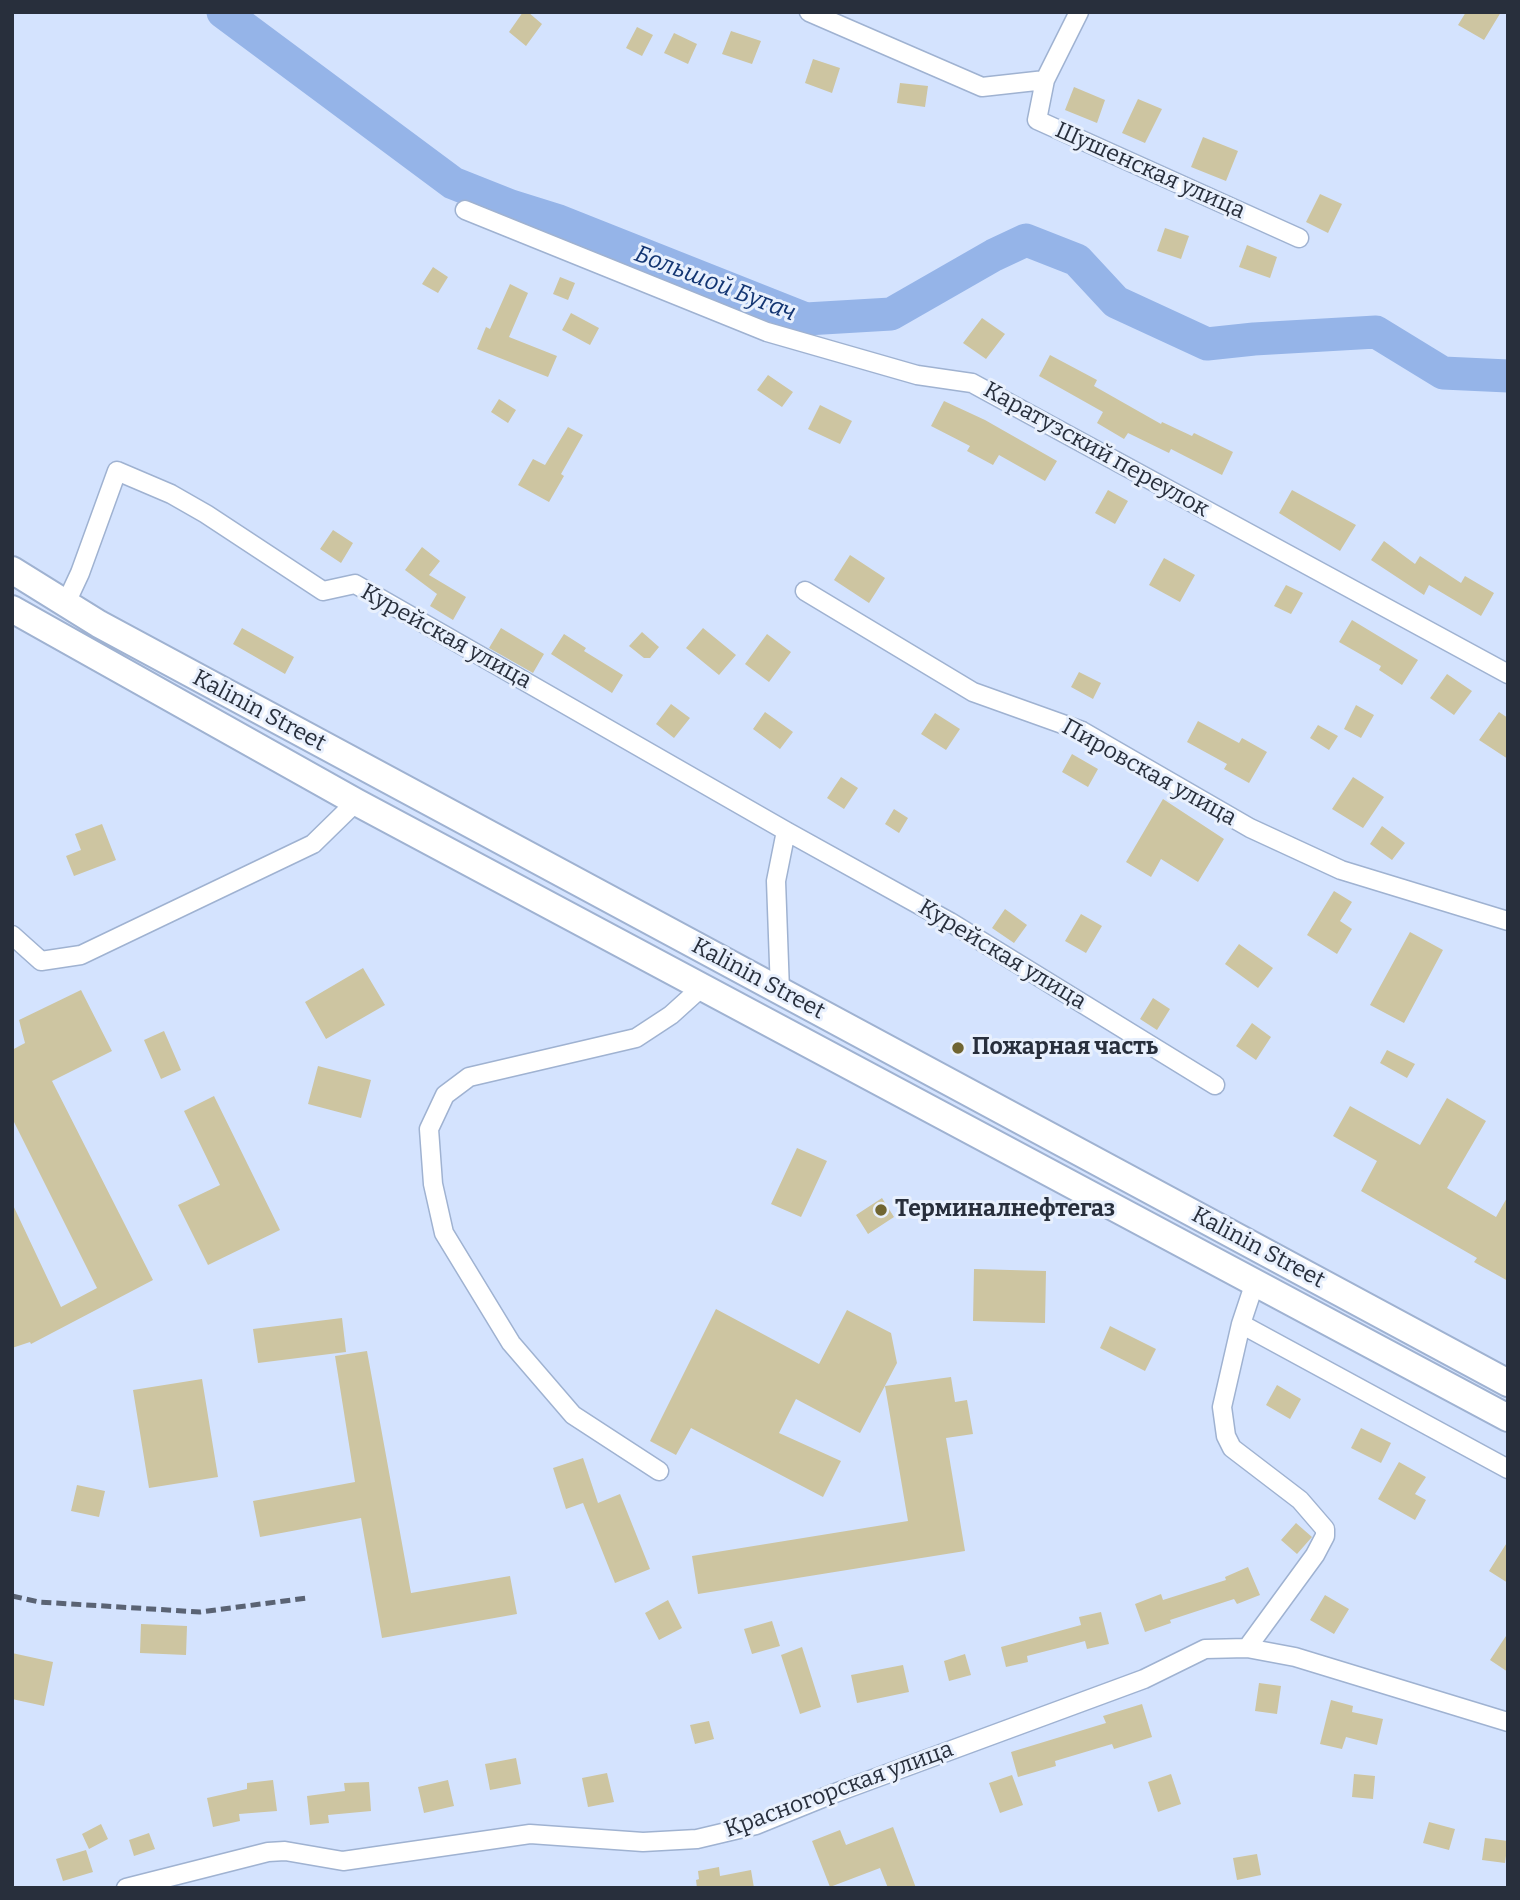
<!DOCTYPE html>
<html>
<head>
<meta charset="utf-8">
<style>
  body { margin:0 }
  #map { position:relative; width:1520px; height:1900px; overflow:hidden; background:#d4e3fe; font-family:Bitter,serif }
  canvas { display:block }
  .frame { position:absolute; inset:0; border:14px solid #282f3c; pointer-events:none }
</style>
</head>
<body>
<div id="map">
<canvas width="1520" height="1900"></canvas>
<div class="frame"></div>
</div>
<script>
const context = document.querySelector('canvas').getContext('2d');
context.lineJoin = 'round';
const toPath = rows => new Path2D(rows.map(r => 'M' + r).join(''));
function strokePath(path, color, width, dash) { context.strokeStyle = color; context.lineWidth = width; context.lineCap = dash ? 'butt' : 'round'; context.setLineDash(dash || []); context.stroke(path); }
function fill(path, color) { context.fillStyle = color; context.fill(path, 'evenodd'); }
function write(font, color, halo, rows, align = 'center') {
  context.font = font + ' Bitter,serif'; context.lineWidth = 6; context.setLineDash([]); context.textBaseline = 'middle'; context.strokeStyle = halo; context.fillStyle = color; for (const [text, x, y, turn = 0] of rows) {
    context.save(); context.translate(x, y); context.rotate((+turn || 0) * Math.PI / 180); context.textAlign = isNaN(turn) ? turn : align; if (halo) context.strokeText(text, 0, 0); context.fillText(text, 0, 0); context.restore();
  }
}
strokePath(toPath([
  [223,12,453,183,511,206,559,221,806,319,891,314,994,255,1026,240,1077,260,1116,302,1207,344,1254,339,1376,332,1443,373,1508,376]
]), '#95b4e8', 33);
fill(toPath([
  [523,12,528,12,542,24,526,46,509,32],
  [1466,12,1501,12,1484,40,1458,25],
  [637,27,653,35,642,56,626,48],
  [731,31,761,41,752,64,722,54],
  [674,33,697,44,688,64,664,53],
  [813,59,840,68,832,93,805,83],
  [900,83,928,86,925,107,897,103],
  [1074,87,1105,100,1097,123,1065,110],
  [1138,99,1162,109,1145,143,1122,133],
  [1203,137,1238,151,1226,181,1191,167],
  [1320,194,1342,204,1328,233,1306,222],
  [1165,228,1189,236,1181,259,1157,251],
  [1247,245,1277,257,1270,278,1239,267],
  [433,267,448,277,438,293,422,284],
  [560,277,575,283,568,300,553,294],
  [510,284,528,293,509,337,557,356,548,377,477,349,486,327,490,329],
  [571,313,599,328,590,345,562,330],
  [982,318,1005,334,986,359,963,343],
  [1050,355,1097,380,1094,386,1161,424,1162,422,1192,436,1194,433,1233,452,1222,475,1171,449,1169,453,1128,433,1124,439,1097,423,1103,412,1039,376],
  [768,375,793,392,782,407,757,390],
  [499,399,516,410,508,423,491,412],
  [944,401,985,420,1057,461,1045,481,999,455,993,465,967,451,970,446,931,426],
  [820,405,852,421,840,444,808,429],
  [568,427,583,435,561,474,564,476,549,502,518,485,533,459,545,465],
  [1108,490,1128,501,1115,524,1095,513],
  [1292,490,1356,525,1340,551,1279,513],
  [333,530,353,543,341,563,320,549],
  [1384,541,1415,564,1420,556,1461,583,1465,576,1494,593,1481,616,1429,585,1424,595,1371,560],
  [422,547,440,561,429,575,466,597,453,620,430,606,437,594,405,570],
  [850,555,885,578,869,603,834,580],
  [1164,558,1195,575,1180,602,1149,585],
  [1286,585,1303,593,1291,614,1274,606],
  [1352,620,1418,660,1402,685,1379,670,1381,666,1339,642],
  [242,628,294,657,285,674,233,644],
  [501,628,544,654,533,673,489,648],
  [703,628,736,655,719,675,686,648],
  [642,632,659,647,650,658,644,658,629,646],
  [564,634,586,648,584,651,623,675,612,693,551,654],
  [767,634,791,652,769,682,745,664],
  [1079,672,1101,683,1093,699,1071,687],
  [1447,674,1472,691,1454,715,1430,698],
  [671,704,690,718,674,738,656,724],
  [1356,705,1374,715,1361,738,1344,729],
  [765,712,793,732,780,749,753,729],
  [1499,712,1508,718,1508,759,1479,740],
  [935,713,960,729,946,750,921,734],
  [1198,721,1239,743,1242,738,1267,752,1249,783,1224,769,1227,764,1187,742],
  [1318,725,1338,736,1329,750,1310,738],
  [1072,754,1098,769,1088,787,1062,772],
  [841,777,858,788,844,809,827,798],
  [1353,777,1384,797,1363,828,1332,809],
  [1163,799,1224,839,1198,882,1161,859,1151,877,1126,862],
  [894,809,908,818,899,833,885,824],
  [102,824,116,860,74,876,66,856,81,850,75,834],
  [1382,826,1405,843,1392,860,1370,844],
  [1334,891,1352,902,1340,921,1352,929,1337,954,1307,935],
  [1005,909,1027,925,1014,943,992,928],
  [1081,914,1102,926,1086,953,1065,941],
  [1410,932,1443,950,1404,1023,1370,1005],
  [1239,944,1273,968,1258,988,1225,964],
  [363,968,385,1005,326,1039,305,1002],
  [81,990,112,1051,52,1081,153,1280,31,1344,30,1342,12,1348,12,1203,61,1307,97,1288,12,1118,12,1050,25,1043,19,1020],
  [1153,998,1170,1009,1157,1030,1140,1019],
  [1252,1023,1271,1037,1256,1060,1236,1046],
  [164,1031,181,1070,161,1079,144,1040],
  [1387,1050,1415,1064,1407,1078,1380,1063],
  [318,1066,371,1080,361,1118,308,1104],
  [214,1096,280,1230,208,1265,178,1205,220,1185,184,1111],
  [1447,1098,1486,1121,1447,1188,1496,1217,1508,1196,1508,1281,1474,1262,1477,1258,1361,1191,1377,1161,1333,1136,1350,1106,1420,1145],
  [797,1148,827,1161,801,1217,771,1204],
  [882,1198,894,1217,868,1234,856,1215],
  [974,1269,1046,1271,1045,1323,973,1321],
  [716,1309,819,1364,847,1310,891,1333,897,1363,860,1433,796,1399,779,1433,841,1461,823,1497,691,1428,676,1455,650,1441],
  [342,1318,346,1352,258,1363,253,1329],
  [1110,1326,1156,1349,1145,1371,1100,1348],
  [367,1351,411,1593,510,1576,517,1614,382,1638,361,1518,260,1537,253,1501,355,1482,335,1356],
  [951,1377,955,1402,967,1400,973,1434,946,1438,965,1551,698,1594,692,1556,908,1521,885,1386],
  [202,1379,218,1477,149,1488,133,1390],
  [1277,1385,1301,1399,1290,1419,1266,1405],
  [1361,1428,1391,1443,1381,1463,1351,1448],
  [583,1458,598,1503,620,1494,650,1569,615,1583,583,1503,566,1509,553,1468],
  [1399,1462,1426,1477,1415,1494,1426,1500,1415,1520,1378,1499],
  [77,1485,105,1491,99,1517,71,1511],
  [1296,1523,1312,1537,1297,1554,1281,1540],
  [1508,1541,1508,1583,1489,1571],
  [1248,1567,1260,1595,1237,1604,1234,1599,1170,1620,1171,1623,1145,1632,1135,1604,1161,1594,1163,1600,1226,1580,1225,1577],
  [1325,1595,1349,1609,1334,1634,1310,1620],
  [668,1600,682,1628,659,1640,645,1613],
  [1101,1612,1109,1644,1087,1649,1085,1641,1027,1656,1028,1662,1006,1667,1001,1647,1081,1625,1079,1617],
  [772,1621,780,1646,752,1654,744,1629],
  [141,1624,187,1626,186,1655,140,1653],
  [1508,1633,1508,1672,1490,1660],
  [802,1647,821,1707,800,1714,781,1655],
  [12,1653,53,1662,44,1706,12,1699],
  [965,1654,971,1675,949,1681,944,1661],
  [903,1665,909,1692,857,1703,851,1675],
  [1259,1683,1281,1686,1277,1714,1255,1711],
  [1331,1700,1353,1706,1352,1712,1383,1719,1377,1745,1346,1737,1342,1749,1320,1744],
  [1142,1704,1152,1737,1114,1749,1112,1744,1055,1761,1056,1766,1018,1777,1011,1752,1106,1723,1103,1716],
  [709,1721,714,1739,695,1744,690,1725],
  [516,1758,521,1784,490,1790,485,1764],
  [607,1773,614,1802,588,1807,582,1778],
  [1171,1774,1181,1804,1158,1812,1148,1782],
  [1354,1774,1375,1776,1373,1799,1352,1797],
  [1012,1775,1023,1805,1000,1813,989,1783],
  [273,1780,277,1811,239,1814,240,1821,213,1827,207,1798,247,1789,247,1783],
  [448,1780,454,1806,424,1813,418,1787],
  [369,1782,371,1811,328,1815,329,1823,310,1825,307,1796,345,1791,344,1783],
  [1429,1822,1455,1829,1449,1850,1423,1843],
  [101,1824,108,1839,89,1849,82,1834],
  [893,1827,916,1888,888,1888,880,1868,830,1887,812,1841,840,1830,846,1845],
  [149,1833,155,1849,134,1856,129,1840],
  [1485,1838,1508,1841,1505,1863,1482,1860],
  [86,1850,93,1872,63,1881,56,1859],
  [1257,1854,1261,1875,1237,1880,1233,1858],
  [719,1867,720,1876,751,1870,754,1888,697,1888,696,1880,699,1879,698,1871]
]), '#cdc5a1');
const minor = toPath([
  [809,12,982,87,1045,80,1037,120,1299,238],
  [1045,80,1079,12],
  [465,210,767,332,917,375,972,383,1508,674],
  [805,591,973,692,1082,731,1250,828,1341,870,1508,921],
  [66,603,80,573,117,471,171,494,206,514,323,591,355,584,786,831,950,922,1215,1085],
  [12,935,41,961,81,955,313,844,356,802],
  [780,991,776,881,786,831],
  [1255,1282,1241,1324,1508,1469],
  [1241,1324,1222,1407,1226,1436,1232,1448,1300,1500,1325,1529,1325,1536,1315,1555,1247,1648],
  [659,1471,573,1415,511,1343,444,1233,433,1184,429,1129,445,1095,469,1077,636,1038,671,1015,702,987],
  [126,1888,268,1852,285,1851,343,1861,530,1834,643,1842,697,1839,756,1825,835,1793,1144,1679,1205,1649,1247,1648,1295,1657,1508,1722]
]);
const primary = toPath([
  [12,570,99,624,1508,1383],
  [12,609,356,802,1508,1418]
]);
strokePath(minor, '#9fb2d1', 21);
strokePath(primary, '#9fb2d1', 30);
strokePath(minor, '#fff', 18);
strokePath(primary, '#fff', 26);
strokePath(toPath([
  [12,1596,39,1602,200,1612,307,1598]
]), '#5a6374', 5, [10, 5]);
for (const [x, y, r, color] of [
  [958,1048,7,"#706532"],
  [881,1210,7,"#706532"]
]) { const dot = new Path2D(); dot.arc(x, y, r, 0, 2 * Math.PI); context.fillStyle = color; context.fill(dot); strokePath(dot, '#e8f0fd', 2.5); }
write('23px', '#282f3c', '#e8f0fd', [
  ["Шушенская улица",1150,171,24],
  ["Каратузский переулок",1096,450,29],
  ["Курейская улица",446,637,29],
  ["Kalinin Street",259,711,28],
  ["Пировская улица",1149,773,29],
  ["Курейская улица",1002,955,31],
  ["Kalinin Street",758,979,28],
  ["Kalinin Street",1258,1248,28],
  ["Красногорская улица",839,1790,-20]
]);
write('bold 23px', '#282f3c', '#e8f0fd', [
  ["Пожарная часть",972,1048],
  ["Терминалнефтегаз",895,1210]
], 'left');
write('italic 24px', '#133572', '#e8f0fd', [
  ["Большой Бугач",715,284,21]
]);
</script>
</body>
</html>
